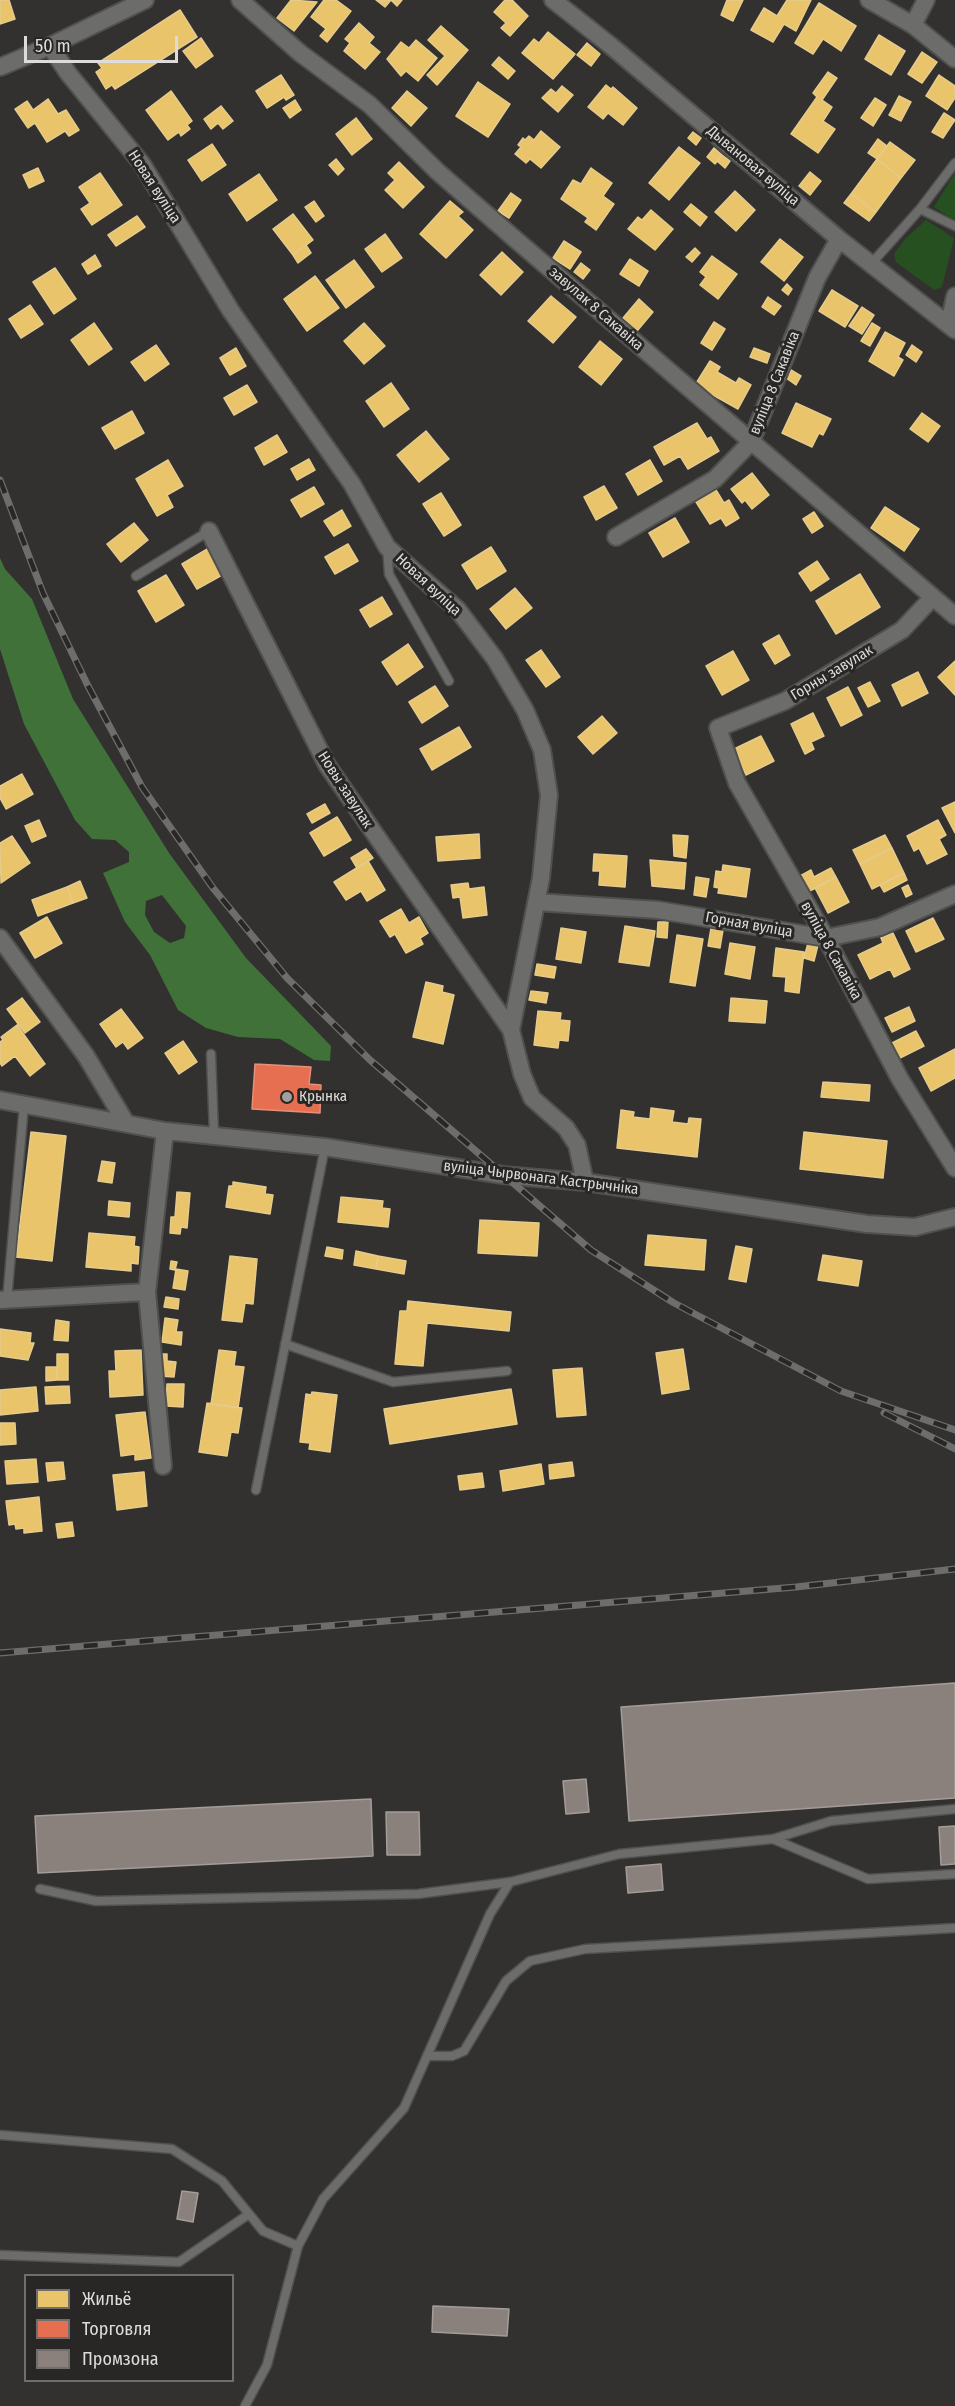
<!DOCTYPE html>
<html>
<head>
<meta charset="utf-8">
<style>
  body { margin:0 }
  #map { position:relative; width:955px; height:2406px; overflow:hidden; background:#323130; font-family:"Fira Sans Condensed",sans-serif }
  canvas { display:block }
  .legend { position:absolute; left:24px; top:2274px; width:210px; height:108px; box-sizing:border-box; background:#292725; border:2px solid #716f6d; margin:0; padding:8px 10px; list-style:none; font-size:18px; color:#dddcda }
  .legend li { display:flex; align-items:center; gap:12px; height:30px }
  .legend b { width:30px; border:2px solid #716f6d }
  .scale { position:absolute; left:24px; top:36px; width:154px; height:27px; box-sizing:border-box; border:3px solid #dddcda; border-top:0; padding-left:8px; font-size:18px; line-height:21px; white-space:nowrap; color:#dddcda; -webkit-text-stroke:4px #292725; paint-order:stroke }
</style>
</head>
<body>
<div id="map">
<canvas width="955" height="2406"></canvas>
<ul class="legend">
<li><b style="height:16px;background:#e9c46a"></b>Жильё</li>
<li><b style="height:16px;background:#e76f51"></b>Торговля</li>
<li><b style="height:16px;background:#8a817c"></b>Промзона</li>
</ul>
<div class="scale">50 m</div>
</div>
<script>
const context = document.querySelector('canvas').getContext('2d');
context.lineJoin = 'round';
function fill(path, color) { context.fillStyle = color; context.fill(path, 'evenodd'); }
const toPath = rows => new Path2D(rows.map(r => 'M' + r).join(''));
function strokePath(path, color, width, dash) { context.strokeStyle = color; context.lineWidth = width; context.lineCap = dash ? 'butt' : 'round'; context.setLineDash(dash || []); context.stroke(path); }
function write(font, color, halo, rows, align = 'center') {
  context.font = font + ' "Fira Sans Condensed",sans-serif'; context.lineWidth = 6; context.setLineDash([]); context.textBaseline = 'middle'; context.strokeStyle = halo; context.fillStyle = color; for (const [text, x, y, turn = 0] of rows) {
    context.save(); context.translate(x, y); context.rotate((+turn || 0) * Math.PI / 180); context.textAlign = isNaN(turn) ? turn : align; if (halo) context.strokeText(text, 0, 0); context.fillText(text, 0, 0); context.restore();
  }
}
fill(toPath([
  [955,173,955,221,934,207],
  [926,220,954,238,942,287,934,290,896,262,894,254,905,239]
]), '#265020');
fill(toPath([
  [0,558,5,569,32,599,73,699,169,853,246,958,331,1046,330,1061,314,1060,280,1039,238,1037,206,1028,178,1010,150,955,125,922,103,873,129,862,129,852,115,840,92,839,75,820,24,724,0,649],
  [162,895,186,926,184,938,170,943,154,932,145,915,146,901]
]), '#3f7138');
const homes = toPath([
  [0,0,9,0,15,19,0,24,0,0],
  [291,0,317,2,294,31,277,18,291,0],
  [324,0,336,0,351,11,327,42,320,36,326,29,311,17,324,0],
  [376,0,402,0,397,6,391,0,385,7,376,0],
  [505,0,512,0,528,16,510,36,501,28,506,23,494,12,505,0],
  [727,0,743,0,733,21,721,15,727,0],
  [787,0,811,0,796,31,784,24,773,42,751,30,764,8,777,16,787,0],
  [819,3,856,26,841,51,823,39,813,54,795,43,819,3],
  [180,10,197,37,115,89,112,85,106,89,96,72,102,68,98,63,180,10],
  [359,23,374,37,369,43,380,52,365,69,344,51,350,43,345,39,359,23],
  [441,26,468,50,437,85,427,75,445,56,428,40,441,26],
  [548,32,575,54,553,79,522,53,534,39,539,43,548,32],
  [879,35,905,51,891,75,865,59,879,35],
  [201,38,213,56,196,68,183,51,201,38],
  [416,40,437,58,418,81,406,71,401,76,387,59,401,42,409,48,416,40],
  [587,43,600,54,591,66,577,55,587,43],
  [922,52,937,62,922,83,908,74,922,52],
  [499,57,515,71,508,79,492,65,499,57],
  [828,72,837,78,822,100,832,107,823,121,835,129,818,153,791,134,817,97,813,93,828,72],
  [281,75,294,95,286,100,284,97,267,108,256,91,281,75],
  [939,75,955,86,955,98,947,110,926,96,939,75],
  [478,82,510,104,488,137,456,116,478,82],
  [606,85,611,89,613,87,637,108,623,125,608,113,603,119,588,107,606,85],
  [562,86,573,95,558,112,542,98,551,89,556,93,562,86],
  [171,91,192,121,187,125,190,129,181,136,179,132,168,140,146,110,171,91],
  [407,91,427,108,411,126,392,108,407,91],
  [899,96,911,102,901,121,889,115,899,96],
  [875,98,886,105,873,126,861,118,875,98],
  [48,99,58,114,66,110,79,130,69,136,65,131,47,142,35,123,28,128,15,109,27,101,33,110,48,99],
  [295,100,301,110,290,118,283,108,295,100],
  [221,106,233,121,223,129,218,123,211,129,204,119,221,106],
  [944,113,955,120,943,138,932,132,944,113],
  [356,118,372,139,352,155,336,134,356,118],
  [541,131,560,147,541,168,530,159,526,163,515,154,521,147,518,145,523,138,525,140,529,136,534,140,541,131],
  [693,132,701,138,696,145,688,138,693,132],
  [878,139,887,146,877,159,868,153,878,139],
  [890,142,915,160,901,178,877,159,890,142],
  [212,144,226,165,202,181,188,160,212,144],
  [679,147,700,163,669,200,649,183,679,147],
  [714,148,722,155,715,164,707,157,714,148],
  [722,155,730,161,725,168,717,161,722,155],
  [336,159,344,169,338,175,329,165,336,159],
  [877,159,901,178,876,212,851,194,877,159],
  [399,162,424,187,403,208,385,190,395,180,388,173,399,162],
  [38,168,44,181,29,188,23,175,38,168],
  [591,168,612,183,603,196,614,204,596,230,585,222,588,218,561,199,573,180,581,184,591,168],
  [810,172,821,181,810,195,799,186,810,172],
  [100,173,122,205,92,225,81,209,90,203,79,187,100,173],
  [259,174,277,200,247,221,229,194,259,174],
  [735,191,755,210,736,231,715,212,735,191],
  [511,193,521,200,509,218,498,211,511,193],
  [851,194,876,212,869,221,844,203,851,194],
  [314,201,324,216,316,222,305,207,314,201],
  [450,201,463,212,458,216,473,230,446,258,420,234,450,201],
  [691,204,707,217,700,226,684,212,691,204],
  [651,210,673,229,655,250,628,229,638,217,642,220,651,210],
  [293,214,313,240,293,255,273,229,293,214],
  [137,216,145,227,116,246,108,235,137,216],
  [385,234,402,258,382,272,365,249,385,234],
  [780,239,803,257,784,281,761,262,780,239],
  [564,241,581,252,570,269,553,258,564,241],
  [306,245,311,253,298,263,293,255,306,245],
  [695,248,700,253,692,262,686,257,695,248],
  [502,252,523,272,501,295,480,275,502,252],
  [95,255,101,266,88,274,82,264,95,255],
  [712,256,737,274,718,299,700,285,706,277,700,272,712,256],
  [630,259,648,271,639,286,620,274,630,259],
  [354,260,374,287,346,308,326,280,354,260],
  [581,263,590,270,583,279,574,272,581,263],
  [55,268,76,299,54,314,33,282,55,268],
  [315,276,339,308,307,331,284,299,315,276],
  [787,284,792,289,788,295,782,290,787,284],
  [832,290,858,306,845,327,819,311,832,290],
  [551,296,576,317,553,343,528,321,551,296],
  [768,297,781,306,774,315,762,307,768,297],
  [639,299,653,312,637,331,623,318,639,299],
  [30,305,43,324,21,338,9,319,30,305],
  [862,307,874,315,862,334,849,326,862,307],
  [714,322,725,329,712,350,701,343,714,322],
  [94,323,112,349,89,365,71,340,94,323],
  [364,323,385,346,364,364,344,341,364,323],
  [872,323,880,328,870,346,861,341,872,323],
  [885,332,905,343,898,357,903,360,894,376,869,361,885,332],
  [600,341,622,359,601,385,579,367,600,341],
  [156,345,169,364,145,381,131,362,156,345],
  [912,345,922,352,916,362,906,355,912,345],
  [236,348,246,366,230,375,220,358,236,348],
  [754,348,770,354,767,363,750,357,754,348],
  [710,361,720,367,717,372,736,383,739,378,751,385,738,409,695,385,710,361],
  [791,370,801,376,796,385,786,378,791,370],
  [391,383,409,409,384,427,366,401,391,383],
  [247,385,257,402,234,415,224,398,247,385],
  [796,403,831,419,823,435,819,433,812,447,782,433,796,403],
  [132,411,144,433,115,449,102,428,132,411],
  [922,413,940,426,928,442,910,429,922,413],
  [697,423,707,439,711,437,719,451,688,469,680,456,664,465,654,447,697,423],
  [426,431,449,459,419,482,397,455,426,431],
  [277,435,287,452,264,465,255,448,277,435],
  [309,459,315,470,297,480,291,469,309,459],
  [168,460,183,486,167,495,173,507,157,516,136,479,168,460],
  [650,460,662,481,638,495,626,474,650,460],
  [752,473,769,495,752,509,745,500,742,503,731,489,752,473],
  [604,486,617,508,596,520,584,497,604,486],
  [314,487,324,504,301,517,291,500,314,487],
  [716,490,724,503,729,500,739,518,726,526,721,518,710,524,696,502,716,490],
  [441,493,461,525,444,536,423,504,441,493],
  [885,507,919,529,904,551,871,528,885,507],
  [342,510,351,526,334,536,324,521,342,510],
  [814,512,823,526,812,533,803,519,814,512],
  [675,518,689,542,663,557,649,533,675,518],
  [134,523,148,540,121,562,107,544,134,523],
  [348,544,358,561,335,574,325,557,348,544],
  [491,547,506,571,477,589,462,565,491,547],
  [209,548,224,574,197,589,182,564,209,548],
  [817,561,829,579,811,591,799,573,817,561],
  [860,574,880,607,836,634,816,601,860,574],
  [166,575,184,605,156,622,138,591,166,575],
  [515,588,532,608,506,629,490,609,515,588],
  [382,597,392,614,370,627,360,610,382,597],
  [779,635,790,655,775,664,763,644,779,635],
  [408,644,423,667,397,685,382,662,408,644],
  [541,650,560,677,546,687,526,660,541,650],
  [733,651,749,680,722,695,706,666,733,651],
  [955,661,955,695,938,677,955,661],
  [918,672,928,693,902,706,892,685,918,672],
  [870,682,880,701,868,707,858,688,870,682],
  [435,686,448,706,422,723,409,702,435,686],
  [848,687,862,715,841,726,827,698,848,687],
  [813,713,824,736,811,742,814,749,805,754,791,724,813,713],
  [602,716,617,733,593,754,578,737,602,716],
  [459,727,471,747,432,770,420,749,459,727],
  [761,736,774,761,746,775,734,749,761,736],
  [22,774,33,794,6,809,0,798,0,786,22,774],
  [955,802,955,833,942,808,955,802],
  [325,804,330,813,312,823,307,814,325,804],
  [337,817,351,840,324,856,310,833,337,817],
  [39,820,46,836,32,842,25,826,39,820],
  [938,820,946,835,939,839,947,854,927,864,919,848,914,851,907,836,938,820],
  [479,834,480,858,438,861,436,837,479,834],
  [673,835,688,836,686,858,674,856,673,835],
  [885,835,892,848,860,864,853,850,885,835],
  [12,836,30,863,1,883,0,843,12,836],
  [892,848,904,873,872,889,860,864,892,848],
  [366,849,373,858,357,868,351,858,366,849],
  [594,854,627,856,625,887,599,885,600,871,593,871,594,854],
  [650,860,686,863,684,889,652,886,650,860],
  [368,861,385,890,367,901,361,891,346,900,334,882,368,861],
  [723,865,750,869,746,897,718,893,719,888,714,887,716,871,722,872,723,865],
  [831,868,836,877,808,892,800,876,811,870,814,877,831,868],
  [904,873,907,880,884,892,880,885,904,873],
  [696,877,709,879,706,897,694,895,696,877],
  [836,877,849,902,828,913,815,888,836,877],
  [80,881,87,898,73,903,67,887,80,881],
  [468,883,469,889,484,887,487,915,463,918,460,897,453,898,451,885,468,883],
  [908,885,912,894,906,897,902,888,908,885],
  [67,887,73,903,38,916,32,900,67,887],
  [401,909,409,923,419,917,428,933,420,938,423,944,406,953,395,934,390,937,380,921,401,909],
  [47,917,62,943,35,958,20,933,47,917],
  [933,918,944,939,916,952,906,931,933,918],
  [658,922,668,922,667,938,657,937,658,922],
  [625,926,655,931,649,966,619,962,625,926],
  [561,928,586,932,581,963,556,959,561,928],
  [711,928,723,930,720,948,708,946,711,928],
  [893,933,910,969,894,977,890,969,870,979,858,955,883,943,881,938,893,933],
  [677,935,703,939,695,986,670,982,677,935],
  [730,943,755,947,750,979,725,974,730,943],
  [808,943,818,945,814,961,804,958,808,943],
  [776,948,804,952,799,993,785,991,786,977,773,976,776,948],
  [537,964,556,967,554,978,535,975,537,964],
  [426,982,443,986,442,992,454,995,443,1044,413,1037,426,982],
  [531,991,548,993,546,1003,529,1000,531,991],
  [22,998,40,1022,25,1033,7,1009,22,998],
  [731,998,767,1001,765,1023,729,1021,731,998],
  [909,1007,915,1021,892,1032,885,1018,909,1007],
  [121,1009,143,1038,128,1049,123,1042,116,1047,100,1024,121,1009],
  [538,1011,561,1013,560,1020,570,1021,568,1041,559,1040,558,1048,534,1045,538,1011],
  [17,1025,45,1064,30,1076,15,1056,2,1066,0,1063,0,1042,3,1040,1,1037,17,1025],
  [916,1031,924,1046,898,1059,890,1044,916,1031],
  [183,1041,197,1062,179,1074,165,1053,183,1041],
  [955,1049,955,1078,931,1091,919,1068,955,1049],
  [823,1082,870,1085,869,1101,821,1097,823,1082],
  [651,1108,674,1111,672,1122,688,1124,689,1118,701,1119,697,1157,617,1148,621,1110,634,1112,633,1117,650,1119,651,1108],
  [31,1132,66,1136,52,1261,16,1257,31,1132],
  [804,1132,887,1141,883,1178,800,1169,804,1132],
  [102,1161,115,1163,112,1183,98,1181,102,1161],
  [233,1182,266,1187,265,1194,273,1195,270,1214,226,1207,229,1186,233,1186,233,1182],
  [177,1192,190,1193,187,1228,181,1227,180,1234,170,1233,171,1217,175,1217,177,1192],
  [341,1197,383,1201,382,1208,390,1209,388,1227,338,1222,341,1197],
  [109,1201,130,1203,129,1217,108,1215,109,1201],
  [480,1220,539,1223,537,1256,478,1253,480,1220],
  [89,1233,135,1237,134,1246,139,1247,138,1264,131,1263,131,1271,86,1267,89,1233],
  [648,1235,706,1240,704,1270,645,1265,648,1235],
  [736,1246,752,1249,746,1282,729,1279,736,1246],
  [327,1247,343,1250,342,1259,325,1256,327,1247],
  [356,1251,378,1256,376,1269,354,1265,356,1251],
  [823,1255,862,1261,858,1286,818,1280,823,1255],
  [230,1256,257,1259,253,1304,245,1303,242,1322,222,1320,230,1256],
  [378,1256,406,1261,404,1274,376,1269,378,1256],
  [171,1261,177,1262,175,1270,170,1269,171,1261],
  [176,1269,188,1271,185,1290,173,1288,176,1269],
  [166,1297,179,1299,178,1309,164,1307,166,1297],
  [408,1301,511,1312,509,1331,427,1323,423,1366,395,1364,400,1311,407,1311,408,1301],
  [165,1318,178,1320,176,1332,182,1332,181,1345,162,1342,165,1318],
  [56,1320,69,1322,68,1341,54,1340,56,1320],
  [0,1329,31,1333,30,1343,34,1343,28,1360,0,1356,0,1329],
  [683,1349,689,1389,662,1394,656,1353,683,1349],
  [141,1350,143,1395,110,1397,109,1371,116,1371,115,1351,141,1350],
  [219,1350,236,1352,234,1366,244,1367,238,1408,211,1404,219,1350],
  [57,1354,68,1354,68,1380,57,1380,57,1354],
  [162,1354,167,1354,167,1361,176,1362,174,1377,159,1376,162,1354],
  [46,1367,57,1367,57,1380,46,1381,46,1367],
  [582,1368,586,1415,557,1417,553,1370,582,1368],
  [167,1384,184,1384,183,1407,166,1406,167,1384],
  [69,1386,70,1403,46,1404,45,1387,69,1386],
  [36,1387,38,1411,0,1415,0,1390,36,1387],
  [511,1389,517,1424,390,1444,384,1409,511,1389],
  [312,1392,337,1395,330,1452,309,1449,310,1443,300,1442,306,1394,311,1395,312,1392],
  [207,1403,242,1408,238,1433,231,1432,227,1456,199,1452,207,1403],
  [145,1412,151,1458,135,1460,135,1454,121,1456,116,1415,145,1412],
  [0,1423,15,1423,16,1444,0,1445,0,1423],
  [36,1459,38,1482,7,1484,5,1461,36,1459],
  [63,1462,65,1479,48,1481,46,1463,63,1462],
  [572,1462,574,1476,550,1479,549,1465,572,1462],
  [541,1464,544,1484,503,1491,500,1471,541,1464],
  [144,1472,147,1506,117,1510,113,1475,144,1472],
  [482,1473,484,1487,460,1490,458,1476,482,1473],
  [39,1497,42,1531,24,1533,24,1528,16,1529,15,1524,9,1525,6,1501,39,1497],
  [72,1522,74,1536,58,1538,56,1524,72,1522]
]);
fill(homes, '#e9c46a');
strokePath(homes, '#e5cb8c', 1.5);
const shops = toPath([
  [255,1064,311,1067,309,1084,321,1085,320,1113,252,1109,255,1064]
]);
fill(shops, '#e76f51');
strokePath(shops, '#e4907a', 1.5);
const industry = toPath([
  [955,1683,955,1798,629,1821,621,1707,955,1683],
  [586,1779,589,1812,566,1814,563,1781,586,1779],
  [371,1799,373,1856,38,1873,35,1816,371,1799],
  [386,1812,419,1812,420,1855,387,1855,386,1812],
  [955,1826,955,1864,941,1865,939,1827,955,1826],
  [661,1864,663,1890,628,1893,626,1867,661,1864],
  [182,2191,198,2193,193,2222,177,2219,182,2191],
  [433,2306,509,2309,507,2336,432,2332,433,2306]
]);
fill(industry, '#8a817c');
strokePath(industry, '#a39c98', 1.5);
const service = toPath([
  [920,209,955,226],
  [871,264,920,209,955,163],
  [387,547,389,574,449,681],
  [136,576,209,531],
  [211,1054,214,1134],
  [7,1300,24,1105],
  [285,1344,393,1382,507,1371],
  [256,1490,325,1147],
  [773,1839,868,1879,955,1874],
  [40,1889,96,1901,418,1894,510,1882],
  [427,2056,452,2056,464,2051,506,1981,530,1961,585,1949,955,1928],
  [0,2135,172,2149,222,2181,263,2231,298,2246],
  [0,2255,179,2262,249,2214],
  [245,2406,267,2365,298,2246,323,2199,404,2108,490,1914,510,1882,619,1854,773,1839,831,1821,955,1809]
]);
const minor = toPath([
  [240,0,300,53,370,105,438,172,515,239,955,616],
  [553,0,610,45,839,239,955,330],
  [869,0,913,25,955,59],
  [913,25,926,0],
  [50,46,68,73,142,164,231,311,352,484,387,547,458,610,495,659,525,710,542,750,549,795,541,878,511,1030,522,1074,532,1098,566,1128,577,1145,585,1182],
  [0,67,50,46,145,0],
  [949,325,955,296],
  [209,531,327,765,511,1030],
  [616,537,715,479,751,442,817,278,839,239],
  [932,598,902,630,785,701,718,728,737,783,826,938,900,1079,955,1168],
  [536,902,658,910,826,938,880,927,955,894],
  [0,938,86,1056,126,1123],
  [0,1100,165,1131,325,1147,503,1175,585,1182,867,1224,915,1227,955,1217],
  [0,1300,147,1292],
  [163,1466,147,1292,165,1131]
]);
strokePath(service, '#50504f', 11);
strokePath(minor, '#50504f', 20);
strokePath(service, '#6c6c6b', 8);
strokePath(minor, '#6c6c6b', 16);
const rail = toPath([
  [0,480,43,593,88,686,142,787,213,888,287,978,370,1060,591,1250,674,1303,841,1391,955,1430],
  [884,1413,955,1449],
  [0,1653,796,1587,955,1569]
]);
strokePath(rail, '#6e6d6c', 7);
strokePath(rail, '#292725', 4.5, [14]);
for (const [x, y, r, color] of [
  [287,1097,6,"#a1a09e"]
]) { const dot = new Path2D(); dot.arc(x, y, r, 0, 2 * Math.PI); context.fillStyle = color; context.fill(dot); strokePath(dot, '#292725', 2); }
write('15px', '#dddcda', '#292725', [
  ["Дывановая вуліца",753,166,40],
  ["Новая вуліца",154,187,57],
  ["завулак 8 Сакавіка",596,309,41],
  ["вуліца 8 Сакавіка",775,383,-68],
  ["Новая вуліца",428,585,43],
  ["Горны завулак",832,673,-31],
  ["Новы завулак",345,790,57],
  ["Горная вуліца",749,925,10],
  ["вуліца 8 Сакавіка",831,951,61],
  ["вуліца Чырвонага Кастрычніка",541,1178,7]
]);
write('15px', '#dddcda', '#292725', [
  ["Крынка",299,1097]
], 'left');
</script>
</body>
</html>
